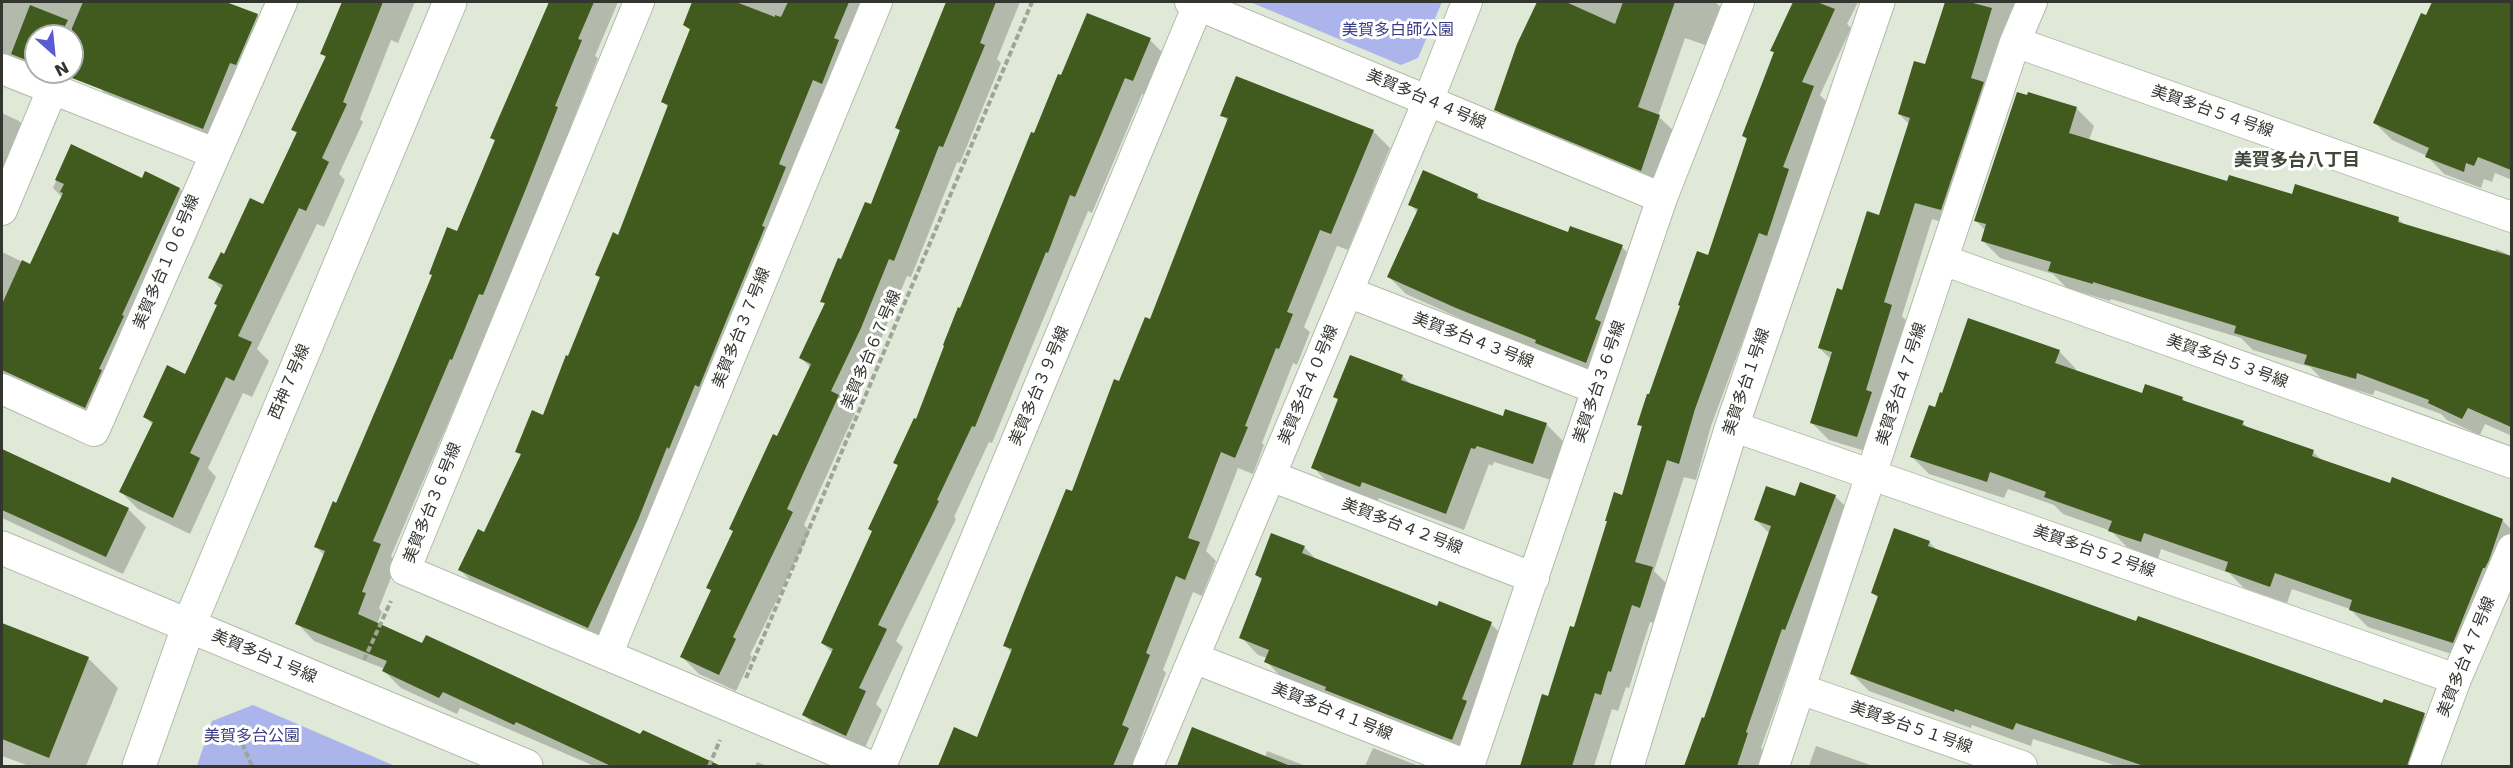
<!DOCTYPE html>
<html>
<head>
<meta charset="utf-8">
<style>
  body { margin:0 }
  #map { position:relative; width:2513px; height:768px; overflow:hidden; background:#e0e9d7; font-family:"DejaVu Sans",sans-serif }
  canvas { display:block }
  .frame { position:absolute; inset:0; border:3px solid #32362f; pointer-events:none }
  .north { position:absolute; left:24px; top:24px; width:60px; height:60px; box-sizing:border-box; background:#fff; border:2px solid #adafac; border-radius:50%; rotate:153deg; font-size:16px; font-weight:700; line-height:24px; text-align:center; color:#32362f }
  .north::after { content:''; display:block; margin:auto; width:21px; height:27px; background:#5a5ad2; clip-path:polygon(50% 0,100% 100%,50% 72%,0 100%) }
</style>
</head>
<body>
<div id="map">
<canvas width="2513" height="768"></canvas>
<div class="frame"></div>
<div class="north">N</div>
</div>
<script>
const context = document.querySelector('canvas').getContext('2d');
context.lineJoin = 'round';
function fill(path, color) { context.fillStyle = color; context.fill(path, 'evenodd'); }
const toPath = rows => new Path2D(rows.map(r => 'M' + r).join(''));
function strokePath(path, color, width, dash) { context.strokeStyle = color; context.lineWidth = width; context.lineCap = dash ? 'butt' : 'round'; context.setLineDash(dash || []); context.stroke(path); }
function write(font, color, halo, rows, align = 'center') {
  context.font = font + ' "DejaVu Sans","Noto Sans JP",sans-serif'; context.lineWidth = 6; context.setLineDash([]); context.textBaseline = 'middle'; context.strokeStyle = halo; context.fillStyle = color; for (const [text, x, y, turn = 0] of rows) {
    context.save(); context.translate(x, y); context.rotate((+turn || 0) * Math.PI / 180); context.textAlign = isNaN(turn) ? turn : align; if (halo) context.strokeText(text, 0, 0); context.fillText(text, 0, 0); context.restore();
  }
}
fill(toPath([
  [1250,2,1442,2,1418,58,1401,65],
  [253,705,395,766,197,766,212,721]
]), '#acb4ec');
fill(toPath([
  [2,2,100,2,72,60,72,36,36,36,36,72,2,58],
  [141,2,222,2,257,15,274,32,220,144,116,105,100,88],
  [344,2,415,2,398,43,391,40,360,119,363,122,339,174,345,180,324,227,317,224,257,349,269,361,252,397,243,393,208,468,216,477,190,534,138,509,121,492,153,425,145,417,186,376,219,306,222,290,210,277,264,206,297,134,293,130,326,58,322,54],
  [547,2,618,2,595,56,598,58,572,123,575,126,391,556,397,562,379,608,382,612,377,624,641,736,643,732,718,766,594,766,460,708,457,714,401,688,384,671,385,669,314,641,297,623,325,556,316,547,337,505,458,233,496,142,492,138,549,5],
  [694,2,873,2,605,644,477,587,460,570,485,534,522,456,517,451,544,417,569,358,601,279,597,275,619,237,669,108,662,101,691,31,684,25],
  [948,2,1020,2,997,59,1001,63,960,163,957,162,911,277,907,276,878,346,849,407,855,413,804,525,810,531,750,655,752,657,736,691,699,674,682,657,712,591,708,587,734,532,730,529,811,368,801,358,826,305,822,301,871,206,901,132,897,128],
  [1539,2,1715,2,1722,8,1708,46,1685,38,1658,116,1677,134,1658,187,1513,127,1496,109,1520,40],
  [1795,2,1858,2,1847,24,1851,28,1820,95,1830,105,1711,426,1696,480,1684,477,1654,571,1669,586,1657,624,1650,622,1629,688,1626,687,1618,711,1612,709,1594,766,1528,766,1523,761,1549,698,1623,496,1643,428,1639,424,1709,257,1748,140,1743,136,1775,54,1772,50],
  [1946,2,2016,2,1958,227,1932,219,1902,316,1909,324,1875,454,1829,440,1812,423,1831,359,1819,348,1843,291,1880,217,1909,124,1899,114,1926,66],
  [2433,2,2512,2,2512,180,2495,173,2492,182,2484,179,2481,188,2444,174,2427,156,2392,140,2375,123],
  [1150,40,1167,57,1150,97,1142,94,1092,213,1088,211,992,443,989,442,954,517,956,519,896,641,903,647,876,704,882,710,863,752,821,732,804,715,833,653,822,643,873,532,870,529,899,467,895,462,916,421,1035,135],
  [36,72,66,72,61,82],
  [2029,94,2077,109,2094,126,2089,140,2228,183,2398,219,2405,225,2494,253,2496,249,2512,256,2512,436,2485,424,2480,435,2447,420,2441,414,2375,390,2373,395,2323,380,2310,367,2253,350,2241,338,2111,299,2110,301,2067,288,2053,274,2000,258,1982,240,1985,230,1975,220],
  [2,113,19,121,36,139,3,221,2,235],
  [1222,115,1373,131,1390,148,1348,250,1337,246,1304,327,1310,332,1297,365,1293,363,1262,443,1264,445,1253,474,1238,468,1206,551,1216,561,1202,596,1193,592,1163,670,1166,673,1140,741,1145,746,1137,766,939,766,954,729,978,739,1012,653,1005,646,1119,383,1151,321,1228,121],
  [68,154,142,180,145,173,180,189,197,206,103,424,2,378,2,252,31,266,63,198,53,188],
  [1424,172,1478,196,1484,202,1569,234,1622,247,1639,264,1603,379,1554,360,1547,353,1475,325,1406,294,1389,277,1418,213,1410,204],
  [2059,351,2076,369,2075,371,2143,395,2182,398,2187,403,2243,423,2250,430,2313,452,2323,461,2502,520,2512,530,2512,560,2470,660,2368,627,2350,609,2292,589,2287,603,2244,588,2229,573,2161,549,2158,559,2127,547,2111,531,2063,514,2054,505,2008,489,2004,498,1929,474,1912,457,1936,409],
  [1402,376,1412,385,1504,418,1546,424,1563,441,1551,480,1494,462,1492,466,1489,464,1464,530,1379,498,1377,503,1330,485,1313,467,1339,401,1335,397],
  [7,453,128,509,146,527,123,574,2,518,2,457,5,459],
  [1835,496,1851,512,1801,645,1798,644,1761,748,1763,750,1758,766,1685,766,1705,720,1770,534,1756,520,1796,498],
  [1929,542,1939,552,2137,623,2383,705,2424,715,2441,732,2429,766,2117,766,2033,739,2031,746,1972,725,1971,728,1869,691,1852,674,1879,599,1873,593],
  [1304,547,1318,561,1438,608,1491,624,1508,641,1467,756,1283,679,1266,661,1267,658,1258,655,1241,637,1263,581,1256,575],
  [2,624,88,658,118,688,86,766,29,766,2,756],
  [1193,729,1265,757,1267,751,1306,766,1178,766],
  [1816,746,1873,766,1809,766],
  [1373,748,1419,766,1365,766],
  [757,762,767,766,755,766]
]), '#0003');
fill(toPath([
  [83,2,226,2,258,14,236,65,230,63,203,129,72,78,72,28],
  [342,2,383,2,343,102,347,104,322,158,329,162,306,211,299,208,238,336,252,342,234,381,226,377,190,453,200,458,173,518,119,492,153,422,143,417,167,365,185,374,217,305,214,304,223,285,208,278,221,252,224,254,250,198,263,204,297,132,291,130,326,56,320,54],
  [549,2,594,2,578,39,582,40,555,106,558,107,527,186,483,295,479,294,452,360,450,359,373,541,381,544,362,592,366,593,358,614,422,643,426,635,640,734,643,730,721,766,611,766,516,722,514,725,443,692,439,698,382,671,387,661,295,624,325,551,314,547,333,501,336,503,397,360,432,275,429,274,447,227,457,231,495,140,490,138],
  [692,2,736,2,775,17,775,15,781,17,788,2,849,2,834,38,839,40,822,84,813,80,779,164,786,167,762,226,765,227,724,326,699,387,695,385,669,449,667,447,638,520,588,628,458,570,478,529,484,532,521,454,515,452,532,410,543,415,566,355,568,356,600,277,595,275,613,232,618,235,668,105,661,102,690,29,683,25],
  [946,2,996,2,980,43,985,45,943,147,939,146,894,261,889,259,861,328,831,391,839,395,787,509,793,512,733,637,736,639,719,675,680,657,711,590,706,588,733,531,729,529,773,434,777,436,811,364,799,358,825,303,820,302,838,258,841,259,865,202,871,204,900,130,895,128],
  [1537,2,1566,2,1615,24,1623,2,1675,2,1638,107,1660,115,1641,171,1494,110,1517,44],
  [1793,2,1817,2,1835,9,1802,82,1814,86,1783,167,1789,169,1767,236,1759,233,1695,409,1679,464,1667,460,1635,562,1653,567,1640,608,1632,605,1611,672,1608,671,1601,695,1595,693,1572,766,1520,766,1542,694,1548,696,1570,626,1574,627,1607,521,1605,521,1614,492,1622,495,1642,426,1637,425,1647,394,1649,394,1680,306,1678,305,1697,251,1708,255,1747,138,1742,136,1774,52,1770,51],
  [1945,2,1969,2,1992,8,1971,78,1984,82,1941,210,1915,203,1884,302,1892,305,1866,390,1872,392,1857,437,1810,423,1832,352,1818,348,1837,288,1842,290,1867,211,1879,215,1910,118,1898,114,1914,61,1925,64],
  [2432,2,2511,2,2511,170,2478,157,2474,166,2466,163,2464,172,2425,157,2429,148,2373,123,2421,13,2426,15],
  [30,5,68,20,60,36,36,36,36,64,11,54],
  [1087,13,1151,38,1133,81,1125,78,1075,197,1070,195,1048,253,1046,252,975,427,972,426,937,500,939,501,878,625,887,629,859,688,866,691,846,736,802,715,833,649,821,643,872,531,868,529,898,465,893,463,914,418,916,419,944,346,943,345,958,307,960,308,1031,132,1034,133,1058,74,1061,75],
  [1236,76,1374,130,1331,234,1320,230,1287,312,1293,314,1279,349,1276,348,1245,426,1248,427,1235,458,1221,452,1188,538,1200,542,1185,580,1176,576,1146,653,1150,655,1122,725,1129,728,1113,766,938,766,954,727,977,737,1012,649,1003,646,1025,590,1066,489,1072,491,1114,379,1119,381,1145,317,1150,319,1228,118,1220,116],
  [2017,92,2027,95,2028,92,2077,107,2069,133,2227,181,2229,175,2292,194,2295,184,2399,217,2398,222,2511,256,2511,427,2468,408,2462,419,2428,403,2429,400,2357,373,2356,379,2304,364,2307,355,2234,333,2236,326,2093,282,2093,284,2048,271,2051,262,1981,241,1986,224,1974,221],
  [71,144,142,178,145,171,180,188,122,315,124,316,99,369,102,370,85,408,2,370,2,304,22,260,30,264,63,193,60,192,64,184,55,180],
  [1423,170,1478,194,1477,198,1568,232,1570,226,1623,245,1595,319,1601,322,1586,363,1535,343,1536,340,1456,308,1387,277,1418,209,1408,205],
  [1968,318,2060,350,2055,363,2142,393,2145,384,2183,397,2182,400,2244,421,2242,425,2314,450,2312,456,2390,483,2392,477,2503,519,2489,560,2485,568,2483,568,2453,643,2349,610,2352,600,2275,573,2270,587,2225,571,2228,562,2144,533,2141,542,2108,531,2112,521,2044,497,2046,492,1990,472,1987,482,1910,457,1929,405,1935,407,1940,392,1942,393],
  [1350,355,1403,375,1401,380,1503,416,1505,409,1547,423,1533,464,1477,446,1475,449,1471,448,1446,514,1362,482,1360,487,1311,468,1338,399,1333,397],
  [2,449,129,508,106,557,2,510],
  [1800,482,1836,495,1785,630,1782,629,1746,732,1748,733,1737,766,1684,766,1702,717,1704,718,1771,526,1754,520,1766,486,1795,496],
  [1894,528,1930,541,1928,546,2136,621,2138,616,2382,703,2384,699,2425,713,2407,766,2144,766,2016,723,2013,730,1955,709,1954,712,1850,674,1878,596,1871,593],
  [1271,533,1305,546,1302,553,1437,606,1439,601,1492,622,1462,699,1467,701,1452,740,1325,690,1326,687,1264,662,1269,650,1239,638,1262,578,1255,575],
  [2,623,89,657,49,758,2,739],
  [1192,727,1288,765,1288,766,1177,766]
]), '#415a1e');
const minor = toPath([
  [639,2,405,570,871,766],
  [1190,2,1662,198],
  [2015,42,2512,217],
  [2,69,214,153],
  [2,210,52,90],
  [1943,260,2512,463],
  [1348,292,1597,389],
  [2,389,94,431,282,2],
  [1732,426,2456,679],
  [1271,476,1534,578],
  [607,655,877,2],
  [1194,658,1469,766],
  [1800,689,2022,766],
  [881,766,1198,5],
  [1148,766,1428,101,1467,2],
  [1469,766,1662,198,1739,2],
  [1774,766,2015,42,2032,2],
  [2424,766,2456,679,2512,549]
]);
const tertiary = toPath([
  [2,548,526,766],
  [139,766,189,625,450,2],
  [1627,766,1732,426,1878,2]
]);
strokePath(minor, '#b2bba9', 32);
strokePath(tertiary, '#b2bba9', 35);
strokePath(toPath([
  [364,660,391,601],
  [746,678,1032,2],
  [235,727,252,766],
  [709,766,720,740]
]), '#9ea597', 4, [6, 3]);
strokePath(minor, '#fff', 30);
strokePath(tertiary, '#fff', 33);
write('16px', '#3a3c86', '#fff', [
  ["美賀多白師公園",1398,31],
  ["美賀多台公園",252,737]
]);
write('16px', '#32362f', '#fff', [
  ["美賀多台４４号線",1426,100,23],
  ["美賀多台５４号線",2212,112,19],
  ["美賀多台１０６号線",167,262,-67],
  ["美賀多台３７号線",742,328,-68],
  ["美賀多台４３号線",1473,341,21],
  ["美賀多台６７号線",872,350,-67],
  ["美賀多台５３号線",2227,362,20],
  ["西神７号線",290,382,-67],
  ["美賀多台３６号線",1600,382,-71],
  ["美賀多台１号線",1747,382,-71],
  ["美賀多台４７号線",1902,384,-72],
  ["美賀多台４０号線",1309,385,-67],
  ["美賀多台３９号線",1040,386,-67],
  ["美賀多台３６号線",433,503,-68],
  ["美賀多台４２号線",1402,527,21],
  ["美賀多台５２号線",2094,552,19],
  ["美賀多台１号線",264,657,23],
  ["美賀多台４７号線",2467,657,-68],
  ["美賀多台４１号線",1332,712,22],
  ["美賀多台５１号線",1911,728,19]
]);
write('bold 18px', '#42493b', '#fff', [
  ["美賀多台八丁目",2297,161]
]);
</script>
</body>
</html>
